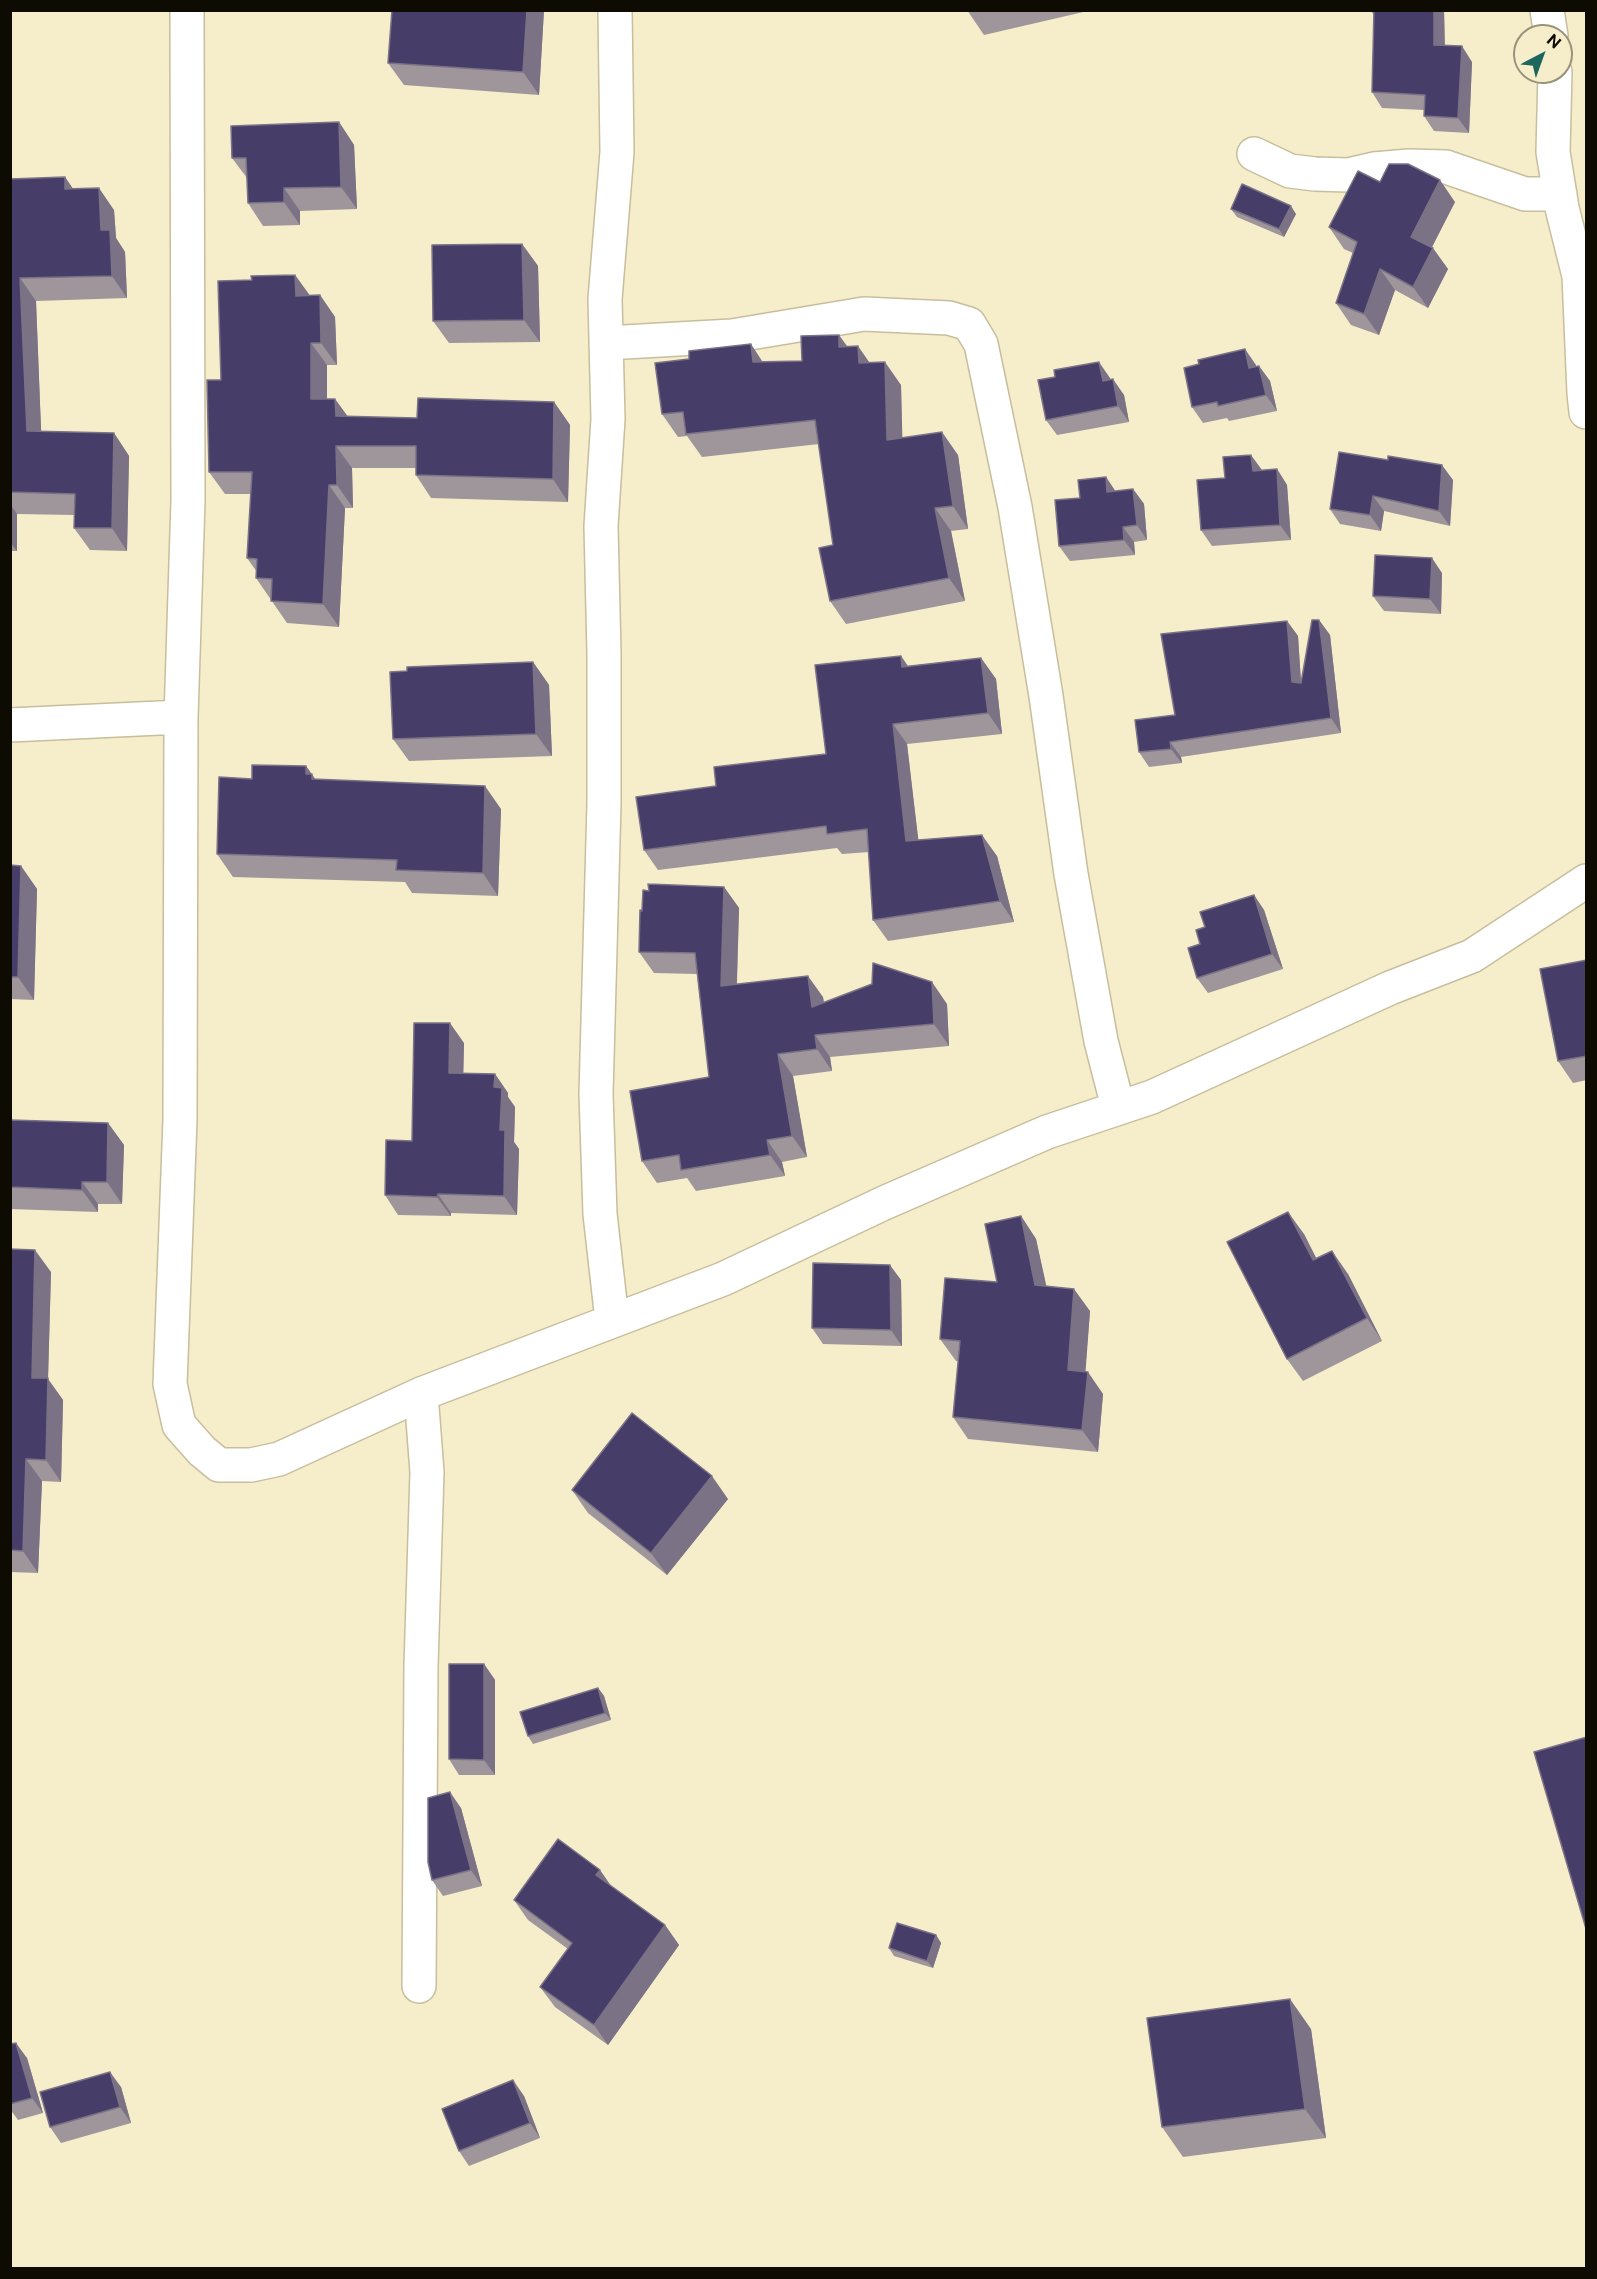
<!DOCTYPE html>
<html>
<head>
<meta charset="utf-8">
<style>
  body { margin:0 }
  #map { position:relative; width:1597px; height:2279px; overflow:hidden; background:#f6edcb; font-family:"Public Sans",sans-serif }
  canvas { display:block }
  .frame { position:absolute; inset:0; border:12px solid #0e0b02; pointer-events:none }
  .north { position:absolute; left:1513px; top:24px; width:60px; height:60px; box-sizing:border-box; background:#f6edcb; border:2px solid #99937b; border-radius:50%; rotate:41deg; font-size:16px; font-weight:700; line-height:24px; text-align:center; color:#0e0b02 }
  .north::after { content:''; display:block; margin:auto; width:21px; height:27px; background:#1c665e; clip-path:polygon(50% 0,100% 100%,50% 72%,0 100%) }
</style>
</head>
<body>
<div id="map">
<canvas width="1597" height="2279"></canvas>
<div class="frame"></div>
<div class="north">N</div>
</div>
<script>
const context = document.querySelector('canvas').getContext('2d');
context.lineJoin = 'round';
const toPath = rows => new Path2D(rows.map(r => 'M' + r).join(''));
function strokePath(path, color, width, dash) { context.strokeStyle = color; context.lineWidth = width; context.lineCap = dash ? 'butt' : 'round'; context.setLineDash(dash || []); context.stroke(path); }
function fill(path, color) { context.fillStyle = color; context.fill(path, 'evenodd'); }
const minor = toPath([
  [187,10,188,501,181,717,180,1120,170,1384,179,1425,202,1451,219,1465,251,1465,279,1459,421,1394,723,1279,884,1203,1047,1132,1152,1097,1390,988,1472,956,1586,881],
  [1547,10,1551,36],
  [1555,72,1553,152,1562,208,1579,276,1584,393,1586,412],
  [1254,154,1290,171,1315,174,1348,175,1374,169,1409,166,1446,167,1525,194,1560,194],
  [606,343,732,336,864,314,949,318,969,324,981,344,1015,507,1046,696,1071,874,1101,1041,1118,1107],
  [10,725,181,717],
  [612,1320,600,1214,596,1094,604,803,604,654,601,526,608,419,605,299,617,152,615,10],
  [419,1986,421,1666,427,1472,421,1394]
]);
strokePath(minor, '#c7be9d', 36);
strokePath(minor, '#fff', 33);
fill(toPath([
  [392,10,544,10,539,95,404,85,388,63],
  [967,10,1092,10,984,35],
  [1370,10,1444,10,1445,46,1472,62,1469,133,1434,131,1424,116,1424,110,1382,108,1372,92,1374,15],
  [339,122,354,145,357,209,300,211,300,225,263,226,248,203,247,178,232,158],
  [65,177,73,189,114,210,116,238,125,252,127,298,36,301,41,432,114,433,129,456,127,551,90,550,74,528,74,515,17,514,17,551,10,551,10,179],
  [1380,182,1455,202,1431,248,1448,269,1428,308,1395,290,1379,335,1351,325,1336,303,1353,253,1344,249,1329,227],
  [1231,209,1296,214,1284,237,1237,217],
  [522,244,538,266,540,342,449,343,433,321],
  [295,275,309,295,320,295,335,317,337,365,327,365,327,399,335,399,348,417,417,418,554,402,570,425,568,502,431,498,416,475,416,468,352,468,353,508,345,508,339,627,287,623,256,578,257,572,247,558,251,494,225,494,209,472,221,380,252,280],
  [847,347,901,385,902,437,958,455,968,529,951,531,965,601,846,624,830,601,833,545,819,444,702,457,687,436,678,437,662,414,763,362,802,361],
  [1256,365,1256,366,1259,366,1270,381,1277,411,1229,421,1227,418,1203,423,1192,407],
  [1110,378,1110,380,1124,395,1129,422,1057,435,1046,420],
  [1388,460,1453,480,1450,526,1384,511,1381,531,1340,524,1330,509],
  [1277,469,1287,485,1291,540,1212,546,1201,530,1225,478,1262,470],
  [1106,477,1115,491,1133,489,1144,504,1147,540,1134,542,1135,555,1070,561,1059,546,1080,498],
  [1442,573,1441,614,1384,611,1373,596],
  [1319,620,1330,635,1341,733,1181,757,1182,763,1149,767,1139,752,1175,715,1287,621,1298,636,1301,683],
  [901,656,908,666,981,658,996,679,1002,734,907,744,918,840,997,856,1014,922,888,941,873,920,869,852,842,854,837,848,658,870,644,850,716,786,826,754],
  [533,662,549,685,552,756,409,761,393,739,407,671],
  [306,766,315,779,501,809,498,896,412,893,405,882,233,877,217,854,252,779],
  [10,865,21,866,37,889,34,1000,10,999],
  [724,887,739,908,737,984,823,997,824,1002,947,1004,949,1046,830,1057,832,1071,793,1076,807,1157,782,1162,785,1176,696,1191,687,1178,657,1183,642,1161,709,1077,697,974,654,973,639,952,642,911,649,891],
  [1254,895,1264,910,1283,969,1208,993,1197,978,1200,944,1205,927],
  [1587,960,1587,1080,1573,1083,1558,1061],
  [464,1043,463,1073,495,1074,508,1093,508,1097,515,1107,514,1142,519,1149,517,1215,451,1213,451,1216,398,1215,385,1195,412,1141],
  [10,1120,108,1123,124,1145,122,1204,98,1204,98,1212,10,1209],
  [1021,1216,1036,1239,1046,1286,1090,1311,1085,1371,1103,1394,1098,1452,968,1439,953,1417,958,1361,956,1361,940,1339,997,1282],
  [1304,1234,1316,1259,1348,1274,1382,1341,1303,1381,1287,1359],
  [10,1249,51,1272,48,1379,63,1400,61,1482,42,1481,38,1573,10,1572],
  [901,1280,902,1346,823,1344,812,1328],
  [572,1490,728,1499,667,1575,588,1513],
  [484,1664,495,1680,495,1775,459,1775,449,1759],
  [598,1688,604,1696,611,1720,533,1744,528,1736],
  [461,1808,482,1886,443,1896,432,1880],
  [610,1885,665,1925,679,1945,608,2045,555,2007,540,1987,568,1949,528,1920,514,1900],
  [936,1935,941,1943,933,1968,894,1956,889,1948],
  [1311,2029,1326,2138,1183,2157,1162,2127],
  [10,2044,27,2058,43,2113,18,2120,10,2109],
  [121,2087,131,2123,61,2143,50,2127],
  [524,2096,540,2138,469,2166,459,2151]
]), '#9e969a');
fill(toPath([
  [527,10,544,10,539,95,523,72],
  [1434,10,1444,10,1445,60,1434,45],
  [1462,46,1472,62,1469,133,1458,118],
  [339,122,354,145,357,209,341,187],
  [65,177,80,199,65,189],
  [1440,180,1455,202,1426,259,1411,237],
  [99,188,114,210,116,238,125,252,127,298,112,276,101,230],
  [284,188,300,211,300,225,284,202],
  [1291,206,1296,214,1284,237,1279,229],
  [522,244,538,266,540,342,524,320],
  [1433,248,1448,269,1428,308,1413,287],
  [1380,269,1395,290,1379,335,1364,314],
  [295,275,311,297,296,296],
  [20,278,36,301,42,453,27,431],
  [320,295,335,317,337,365,321,343],
  [839,335,855,357,839,347],
  [311,343,327,365,327,422,311,399],
  [751,344,766,367,753,362],
  [858,346,874,369,859,363],
  [1245,349,1256,365,1260,383,1249,368],
  [885,362,901,385,903,462,887,440],
  [1099,362,1110,378,1114,397,1103,381],
  [1259,366,1270,381,1277,411,1266,395],
  [1113,379,1124,395,1129,422,1118,406],
  [335,399,351,421,336,416],
  [554,402,570,425,568,502,553,479],
  [942,432,958,455,968,529,953,506],
  [114,433,129,456,127,551,112,528],
  [336,446,352,468,353,508,337,485],
  [1251,455,1262,470,1253,471],
  [1442,465,1453,480,1450,526,1439,511],
  [1277,469,1287,485,1291,540,1280,525],
  [1106,477,1116,492,1107,492],
  [329,485,345,508,339,627,323,604],
  [1133,489,1144,504,1147,540,1137,525],
  [1373,496,1384,511,1381,531,1370,515],
  [10,504,17,514,17,551,10,542],
  [935,508,951,531,965,601,949,578],
  [1123,527,1134,542,1135,555,1124,540],
  [1432,558,1442,573,1441,614,1430,599],
  [1319,620,1330,635,1341,733,1331,718],
  [1287,621,1298,636,1302,697,1292,682],
  [901,656,915,677,902,667],
  [981,658,996,679,1002,734,988,713],
  [533,662,549,685,552,756,536,734],
  [893,724,907,744,921,862,906,841],
  [1170,742,1181,757,1182,763,1171,749],
  [306,766,328,797,306,774],
  [485,786,501,809,498,896,483,873],
  [982,835,997,856,1014,922,1000,901],
  [21,866,37,889,34,1000,18,977],
  [724,887,739,908,736,1008,721,986],
  [1254,895,1264,910,1283,969,1272,954],
  [808,976,823,997,827,1028,812,1007],
  [932,982,947,1004,949,1046,934,1024],
  [450,1023,464,1043,463,1092,449,1073],
  [815,1035,830,1057,832,1071,817,1049],
  [778,1054,793,1076,807,1157,792,1136],
  [495,1074,508,1093,508,1097,515,1107,514,1142,519,1149,517,1215,504,1196,500,1130,494,1087],
  [108,1123,124,1145,122,1204,107,1182],
  [767,1140,782,1162,785,1176,770,1155],
  [82,1182,98,1204,98,1212,82,1190],
  [438,1194,451,1213,451,1216,437,1197],
  [1288,1212,1304,1234,1329,1283,1313,1260],
  [1021,1216,1036,1239,1051,1307,1035,1285],
  [35,1250,51,1272,48,1379,63,1400,61,1482,46,1460,32,1378],
  [1332,1251,1348,1274,1382,1341,1367,1318],
  [890,1265,901,1280,902,1346,891,1330],
  [1074,1289,1090,1311,1084,1392,1068,1370],
  [1088,1372,1103,1394,1098,1452,1082,1430],
  [26,1459,42,1481,38,1573,23,1551],
  [712,1476,728,1499,667,1575,651,1553],
  [484,1664,495,1680,495,1775,484,1760],
  [598,1688,604,1696,611,1720,605,1713],
  [450,1792,461,1808,482,1886,471,1870],
  [600,1870,614,1890,596,1875],
  [665,1925,679,1945,608,2045,594,2025],
  [936,1935,941,1943,933,1968,927,1961],
  [1290,1999,1311,2029,1326,2138,1305,2109],
  [16,2043,27,2058,43,2113,32,2098],
  [110,2072,121,2087,131,2123,120,2107],
  [513,2080,524,2096,540,2138,530,2123]
]), '#7b7286');
const building = toPath([
  [392,10,527,10,523,72,388,63,392,10],
  [1374,10,1434,10,1434,45,1462,46,1458,118,1424,116,1425,95,1372,92,1374,10],
  [339,122,341,187,284,188,284,202,248,203,246,158,232,158,231,126,339,122],
  [1389,164,1408,164,1440,180,1411,237,1433,248,1413,287,1380,269,1364,314,1336,303,1357,242,1329,227,1358,171,1380,182,1389,164],
  [65,177,65,189,99,188,101,230,110,230,112,276,20,278,27,431,114,433,112,528,74,528,75,494,10,492,10,179,65,177],
  [1242,184,1291,206,1279,229,1231,209,1242,184],
  [522,244,524,320,433,321,432,245,522,244],
  [295,275,296,296,320,295,321,343,311,343,311,399,335,399,336,416,417,418,418,398,554,402,553,479,416,475,416,446,336,446,337,485,329,485,323,604,271,601,272,579,256,578,257,559,247,558,252,472,209,472,207,380,221,380,218,281,252,280,251,276,295,275],
  [839,335,839,347,858,346,859,363,885,362,887,440,942,432,953,506,935,508,949,578,830,601,819,548,833,545,815,420,686,434,683,412,662,414,655,363,689,359,689,351,751,344,753,362,802,361,801,336,839,335],
  [1245,349,1249,368,1259,366,1266,395,1218,406,1217,402,1192,407,1184,368,1199,364,1198,360,1245,349],
  [1099,362,1103,381,1113,379,1118,406,1046,420,1038,380,1055,377,1054,370,1099,362],
  [1339,452,1388,460,1388,456,1442,465,1439,511,1373,496,1370,515,1330,509,1339,452],
  [1251,455,1253,471,1277,469,1280,525,1201,530,1197,480,1225,478,1223,457,1251,455],
  [1106,477,1107,492,1133,489,1137,525,1123,527,1124,540,1059,546,1055,500,1080,498,1078,480,1106,477],
  [1375,555,1432,558,1430,599,1373,596,1375,555],
  [1312,620,1319,620,1331,718,1170,742,1171,749,1139,752,1135,720,1175,715,1161,634,1287,621,1292,682,1301,683,1312,620],
  [901,656,902,667,981,658,988,713,893,724,906,841,982,835,1000,901,873,920,867,829,827,834,826,826,644,850,636,797,716,786,714,767,826,754,815,665,901,656],
  [533,662,536,734,393,739,390,672,407,671,407,667,533,662],
  [252,765,306,766,306,774,312,774,312,779,485,786,483,873,396,870,397,860,217,854,219,777,252,779,252,765],
  [10,865,21,866,18,977,10,977,10,865],
  [648,884,724,887,721,986,808,976,812,1007,872,984,873,963,932,982,934,1024,815,1035,817,1049,778,1054,792,1136,767,1140,770,1155,681,1170,679,1155,642,1161,630,1091,709,1077,695,953,639,952,640,910,642,911,643,890,649,891,648,884],
  [1254,895,1272,954,1197,978,1188,948,1200,944,1196,930,1205,927,1200,912,1254,895],
  [1587,960,1587,1056,1558,1061,1540,969,1587,960],
  [414,1023,450,1023,449,1073,495,1074,494,1087,502,1088,500,1130,505,1130,504,1196,438,1194,437,1197,385,1195,386,1140,412,1141,414,1023],
  [10,1120,108,1123,107,1182,82,1182,82,1190,10,1187,10,1120],
  [1288,1212,1313,1260,1332,1251,1367,1318,1287,1359,1227,1242,1288,1212],
  [1021,1216,1035,1285,1074,1289,1068,1370,1088,1372,1082,1430,953,1417,960,1341,940,1339,945,1278,997,1282,985,1224,1021,1216],
  [10,1249,35,1250,32,1378,48,1378,46,1460,26,1459,23,1551,10,1550,10,1249],
  [813,1263,890,1265,891,1330,812,1328,813,1263],
  [632,1413,712,1476,651,1553,572,1490,632,1413],
  [449,1664,484,1664,484,1760,449,1759,449,1664],
  [598,1688,605,1713,528,1736,520,1712,598,1688],
  [1587,1737,1587,1932,1534,1752,1587,1737],
  [450,1792,471,1870,432,1880,428,1862,428,1798,450,1792],
  [558,1839,600,1870,596,1875,665,1925,594,2025,540,1987,572,1943,514,1900,558,1839],
  [897,1923,936,1935,927,1961,889,1948,897,1923],
  [1290,1999,1305,2109,1162,2127,1147,2018,1290,1999],
  [16,2043,32,2098,10,2104,10,2044,16,2043],
  [110,2072,120,2107,50,2127,40,2092,110,2072],
  [513,2080,530,2123,459,2151,442,2109,513,2080]
]);
fill(building, '#463e69');
strokePath(building, '#7b7286', 1.5);
</script>
</body>
</html>
